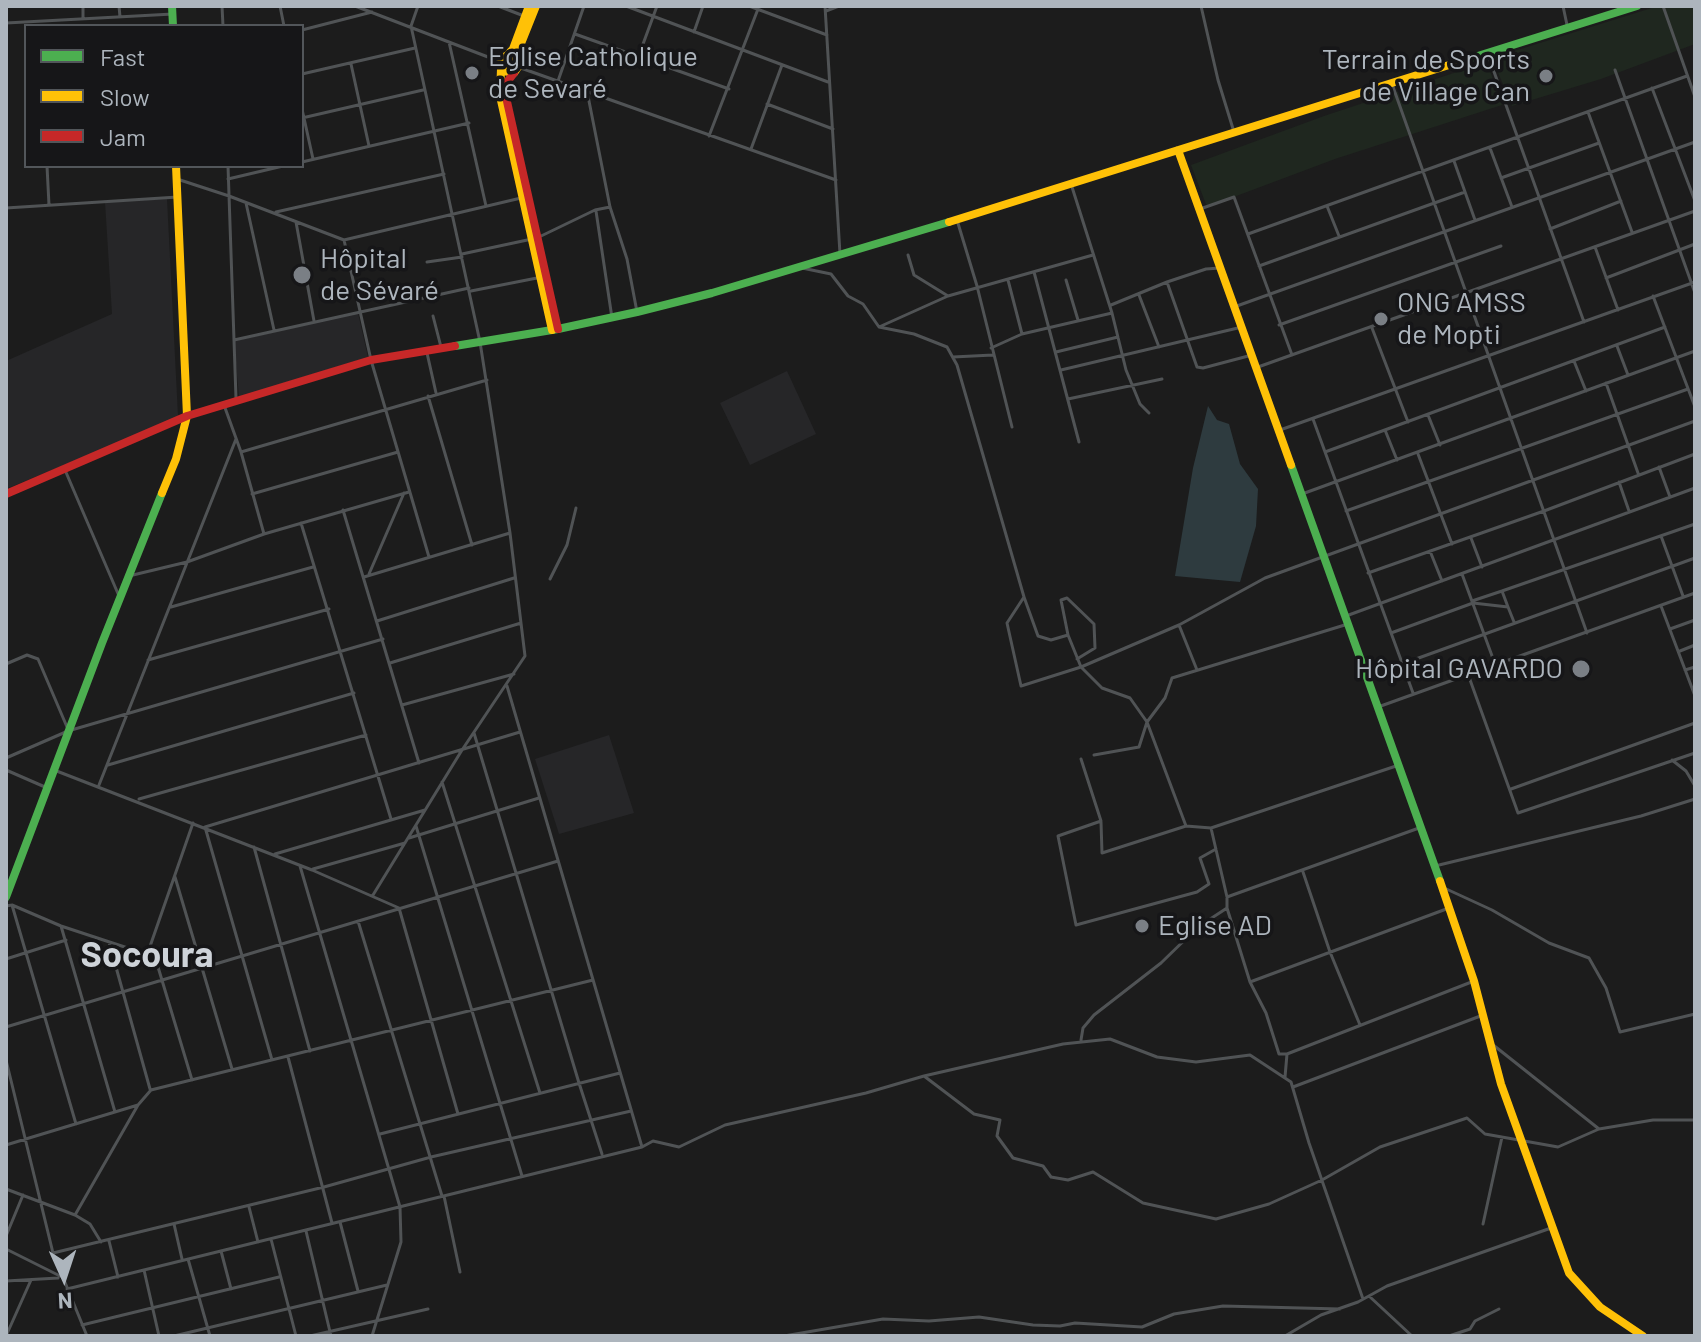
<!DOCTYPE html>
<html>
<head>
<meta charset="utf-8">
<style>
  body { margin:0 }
  #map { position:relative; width:1701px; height:1342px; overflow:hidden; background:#1c1c1c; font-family:Barlow,sans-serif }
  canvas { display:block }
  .frame { position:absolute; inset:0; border:8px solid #adb5bd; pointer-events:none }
  .legend { position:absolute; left:24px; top:24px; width:280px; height:144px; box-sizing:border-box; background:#161618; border:2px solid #52565a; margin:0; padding:10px 14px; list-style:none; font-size:24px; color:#adb5bd }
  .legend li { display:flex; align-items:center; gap:16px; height:40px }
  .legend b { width:40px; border:2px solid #52565a }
  .north { position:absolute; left:24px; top:1238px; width:80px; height:80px; -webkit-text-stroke:6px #161618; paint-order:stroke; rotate:177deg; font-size:22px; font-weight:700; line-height:32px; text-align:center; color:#adb5bd }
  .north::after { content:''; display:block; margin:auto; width:28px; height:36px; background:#adb5bd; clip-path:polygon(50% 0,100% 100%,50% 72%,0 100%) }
</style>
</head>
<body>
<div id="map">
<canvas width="1701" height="1342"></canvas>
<div class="frame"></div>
<ul class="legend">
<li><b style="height:10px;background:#4caf50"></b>Fast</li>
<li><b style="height:10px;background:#ffc107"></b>Slow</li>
<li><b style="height:10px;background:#c62828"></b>Jam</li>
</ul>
<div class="north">N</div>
</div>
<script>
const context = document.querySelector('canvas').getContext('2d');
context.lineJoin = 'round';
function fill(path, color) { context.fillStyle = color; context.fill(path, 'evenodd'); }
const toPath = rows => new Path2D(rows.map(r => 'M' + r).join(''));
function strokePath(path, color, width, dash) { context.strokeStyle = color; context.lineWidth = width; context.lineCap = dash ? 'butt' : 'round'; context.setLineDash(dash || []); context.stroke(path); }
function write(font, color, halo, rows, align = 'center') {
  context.font = font + ' Barlow,sans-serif'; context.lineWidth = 7; context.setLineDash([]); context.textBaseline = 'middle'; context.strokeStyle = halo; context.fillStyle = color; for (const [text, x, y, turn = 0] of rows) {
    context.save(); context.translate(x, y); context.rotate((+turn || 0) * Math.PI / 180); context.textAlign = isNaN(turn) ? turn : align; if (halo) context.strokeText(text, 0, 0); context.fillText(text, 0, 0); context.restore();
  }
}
fill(toPath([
  [167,199,178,416,171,421,6,489,6,361,112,314,105,202],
  [358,313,368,357,239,397,234,341],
  [787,371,816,434,750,465,720,403],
  [609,735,634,813,559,834,535,759]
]), '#262628');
fill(toPath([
  [1658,6,1695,6,1695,44,1601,79,1512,106,1492,58],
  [1487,62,1502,105,1335,159,1207,207,1191,165,1324,116]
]), '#1f271f');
fill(toPath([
  [1208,406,1217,420,1229,424,1240,464,1258,489,1256,526,1240,582,1175,576,1193,468]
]), '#2e3b3f');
strokePath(toPath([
  [83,6,83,19],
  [119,6,120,17],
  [222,6,223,26],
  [280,6,284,26],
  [355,6,501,62],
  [498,6,524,16],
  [626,6,828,82],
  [749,6,827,35],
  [825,6,840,254],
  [1201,6,1218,80,1234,132],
  [1563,6,1567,25],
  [1663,6,1695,97],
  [826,11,839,6],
  [6,23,173,14],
  [302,30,372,12],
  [694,32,703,6],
  [575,34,729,89],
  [449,42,486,206],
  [639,55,657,6],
  [1488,55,1584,322],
  [351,64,369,146],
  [518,67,836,180],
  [1615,70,1695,293],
  [302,74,415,48],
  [558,81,584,6],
  [1392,84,1587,633],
  [1652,88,1695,201],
  [587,91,610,207,627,259,637,312],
  [767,104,833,129],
  [302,109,313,159],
  [1588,112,1632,232],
  [302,118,423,90],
  [709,136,758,9],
  [1490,148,1512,207],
  [751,149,782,65],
  [1454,161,1475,220],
  [302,162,469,123],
  [47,166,49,205],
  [228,166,236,398],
  [1501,178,1599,143],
  [177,179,229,196,344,240,521,198],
  [228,179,283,166],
  [1072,187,1112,313,1126,370,1140,404,1149,413],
  [246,203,274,330],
  [1327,206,1339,236],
  [6,208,178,197],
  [1200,209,1234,197,1292,355],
  [596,211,612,318],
  [276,212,444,174],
  [957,220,977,286,1012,427],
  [296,222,314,321],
  [1550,229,1621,201],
  [1248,234,1687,76],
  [539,237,595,210,610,207],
  [344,240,371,360,429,557],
  [1595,247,1618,310],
  [462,254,532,239],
  [908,255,914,275,948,296,1093,255],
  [427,262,462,257],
  [1259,266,1465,192],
  [802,268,831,274,848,296,863,304,879,327,914,334,947,347,957,365,1024,597,1007,623,1021,686,1081,667,1179,625,1265,578,1695,421],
  [1034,272,1079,442],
  [1606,278,1695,244],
  [1008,280,1022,334],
  [1066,280,1078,320],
  [1167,282,1197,367,1203,368,1252,355],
  [471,291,542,277],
  [1139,295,1159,347],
  [1653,296,1695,407],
  [1111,305,1167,282,1206,269,1220,268],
  [1234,307,1695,142],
  [433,316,441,347],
  [1279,325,1501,246],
  [879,327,948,296],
  [1372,328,1408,422],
  [234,340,469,288],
  [1617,346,1628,375],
  [991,348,1022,334,1112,313],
  [1056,352,1118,337],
  [427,353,436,393],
  [953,357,993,355],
  [1574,361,1586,391],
  [1258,367,1695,211],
  [1061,370,1242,327],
  [1606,383,1638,473],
  [428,396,472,545],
  [1068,399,1162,379],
  [224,405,241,452,264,534],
  [1428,415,1440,445],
  [1313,419,1413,693],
  [1280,430,1695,282],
  [1385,430,1397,460],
  [241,452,487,380],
  [1325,452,1665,327],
  [1418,454,1452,544],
  [1659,467,1670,497],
  [65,470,119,596],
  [1619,482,1629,511],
  [252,494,398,452],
  [1302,494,1695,351],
  [343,510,419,763],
  [1346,511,1688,389],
  [301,523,391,819],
  [1661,536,1683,596],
  [1471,538,1482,567],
  [1430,551,1442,581],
  [1368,573,1544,511,1695,454],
  [369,574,404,493],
  [1462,574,1495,664],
  [133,575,187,562,264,534,409,492],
  [364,577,510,533],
  [550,579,567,545,576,508],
  [1024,597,1038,636,1051,640,1068,635,1081,667,1102,688,1130,698,1147,722,1186,826,1211,828],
  [1472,601,1502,591],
  [1661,606,1695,696],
  [171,607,313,567],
  [1508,607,1514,622],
  [1346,616,1695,488],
  [377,621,514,578],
  [1179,625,1197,670],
  [1670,629,1695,620],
  [1391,633,1473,603,1508,607,1502,591,1695,524],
  [1068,635,1061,600,1067,598,1094,624,1095,648,1077,659],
  [1680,651,1695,645],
  [148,660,329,609],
  [390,663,521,623],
  [6,664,27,655,38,659,67,727],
  [1402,664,1695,558],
  [1685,670,1695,667],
  [1469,677,1518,813,1695,753],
  [507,686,642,1147],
  [402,705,514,674],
  [1378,707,1695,593],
  [474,733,579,1083,602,1154],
  [1094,755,1139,747,1147,722,1165,698,1172,678,1348,624],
  [6,758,68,731,383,639],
  [1081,759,1101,821,1058,836,1076,925,1197,892,1209,884,1200,858,1216,849],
  [1672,760,1686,771,1695,786],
  [108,765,354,693],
  [1399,765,1211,828,1227,897,1419,828],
  [6,770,45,787],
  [54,770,312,870,399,908,458,1114],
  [442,782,540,1093],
  [99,785,236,439],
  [1511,789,1695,723],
  [139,799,366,735],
  [1101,822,1102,853,1186,826],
  [416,826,522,1176],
  [409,838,539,798],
  [254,847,310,1051],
  [275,854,425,810],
  [300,866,400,1207,401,1242,372,1336],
  [1435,866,1641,816,1695,799],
  [313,869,405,843],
  [1303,872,1330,952,1360,1025],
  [175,877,232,1069],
  [1442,887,1492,910,1549,943,1589,958,1606,988,1620,1032,1695,1014],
  [373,895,462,750,525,656,510,533,480,342,411,26,418,6],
  [1227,898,1227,908,1250,982,1449,908],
  [12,905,76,1124],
  [6,906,12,905,61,926,155,957,192,1080],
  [358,921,442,1196],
  [61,926,115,1112],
  [109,942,150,1089],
  [147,955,193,823],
  [6,959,66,940],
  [1250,982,1266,1013,1279,1054,1287,1054],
  [6,1027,558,861],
  [1081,1040,1083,1028,1094,1015,1161,963,1198,927,1227,908],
  [1492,1044,1599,1129],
  [288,1057,332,1223],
  [6,1060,53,1253,87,1336],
  [272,1060,205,827,520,732],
  [924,1076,974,1114,1000,1120,997,1136,1013,1158,1043,1166,1051,1177,1068,1180,1093,1172,1143,1203,1216,1219,1269,1204,1322,1180,1380,1147,1467,1118,1485,1134,1558,1147,1599,1129,1653,1120,1695,1120],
  [1285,1077,1287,1054,1474,981],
  [1293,1087,1483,1015],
  [380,1134,620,1073],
  [6,1145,138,1105],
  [6,1189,75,1215,90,1224,101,1242],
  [444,1196,460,1272],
  [249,1207,258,1242],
  [75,1215,138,1105,151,1090,593,980],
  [340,1222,358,1291],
  [174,1224,182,1259],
  [1483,1224,1502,1137],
  [306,1231,331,1336],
  [6,1236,23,1195],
  [271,1239,296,1336],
  [109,1241,118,1277],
  [6,1249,60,1276],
  [221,1251,231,1289],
  [53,1253,324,1187,431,1157,631,1111],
  [188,1259,210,1336],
  [144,1270,159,1336],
  [6,1281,58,1278],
  [67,1289,642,1147,653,1141,679,1147,725,1125,866,1093,924,1076,1063,1044,1110,1039,1157,1057,1196,1062,1250,1055,1291,1082,1309,1143,1363,1299],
  [1369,1296,1412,1336],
  [82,1325,279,1277],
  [6,1336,31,1280],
  [174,1336,387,1285],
  [310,1336,428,1309],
  [784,1336,883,1319,929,1321,979,1317,1033,1325,1060,1326,1075,1323,1142,1327,1174,1314,1223,1306,1340,1309],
  [1285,1336,1321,1315,1358,1302,1387,1286,1551,1228],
  [1449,1336,1470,1329,1475,1321,1499,1309]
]), '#505355', 3);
strokePath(toPath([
  [172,6,173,26],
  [1465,60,1637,6],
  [455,346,558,329,637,312,712,293,949,222],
  [1291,465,1440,881],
  [6,897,102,643,162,493]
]), '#4caf50', 8);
strokePath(toPath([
  [506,56,513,56,518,60,518,67,514,73,504,71,501,62,503,59,513,49,529,6],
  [518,59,518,51,536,6],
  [501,69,500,96,552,330],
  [1178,150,1291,465],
  [949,222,1465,60],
  [162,493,176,459,187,416,176,166],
  [1440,881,1474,981,1501,1084,1569,1273,1600,1307,1643,1336]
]), '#ffc107', 8);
strokePath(toPath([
  [514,73,507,82,506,97,558,329],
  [6,494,187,416,371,360,455,346]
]), '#c62828', 8);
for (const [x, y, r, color] of [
  [472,73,8,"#7a7f85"],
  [1546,76,8,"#7a7f85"],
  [302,275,10,"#7a7f85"],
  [1381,319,8,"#7a7f85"],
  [1581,669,10,"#7a7f85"],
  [1142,926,8,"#7a7f85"]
]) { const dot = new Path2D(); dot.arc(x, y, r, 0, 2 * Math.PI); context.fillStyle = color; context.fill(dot); strokePath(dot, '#161618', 3); }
write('28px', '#adb5bd', '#161618', [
  ["Eglise Catholique",488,57],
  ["de Sevaré",488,89],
  ["Terrain de Sports",1530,60,"right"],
  ["de Village Can",1530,92,"right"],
  ["Hôpital",320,259],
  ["de Sévaré",320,291],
  ["ONG AMSS",1397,303],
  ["de Mopti",1397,335],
  ["Hôpital GAVARDO",1563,669,"right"],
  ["Eglise AD",1158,926]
], 'left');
write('bold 36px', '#ced3d9', '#161618', [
  ["Socoura",147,955]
]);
</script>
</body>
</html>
